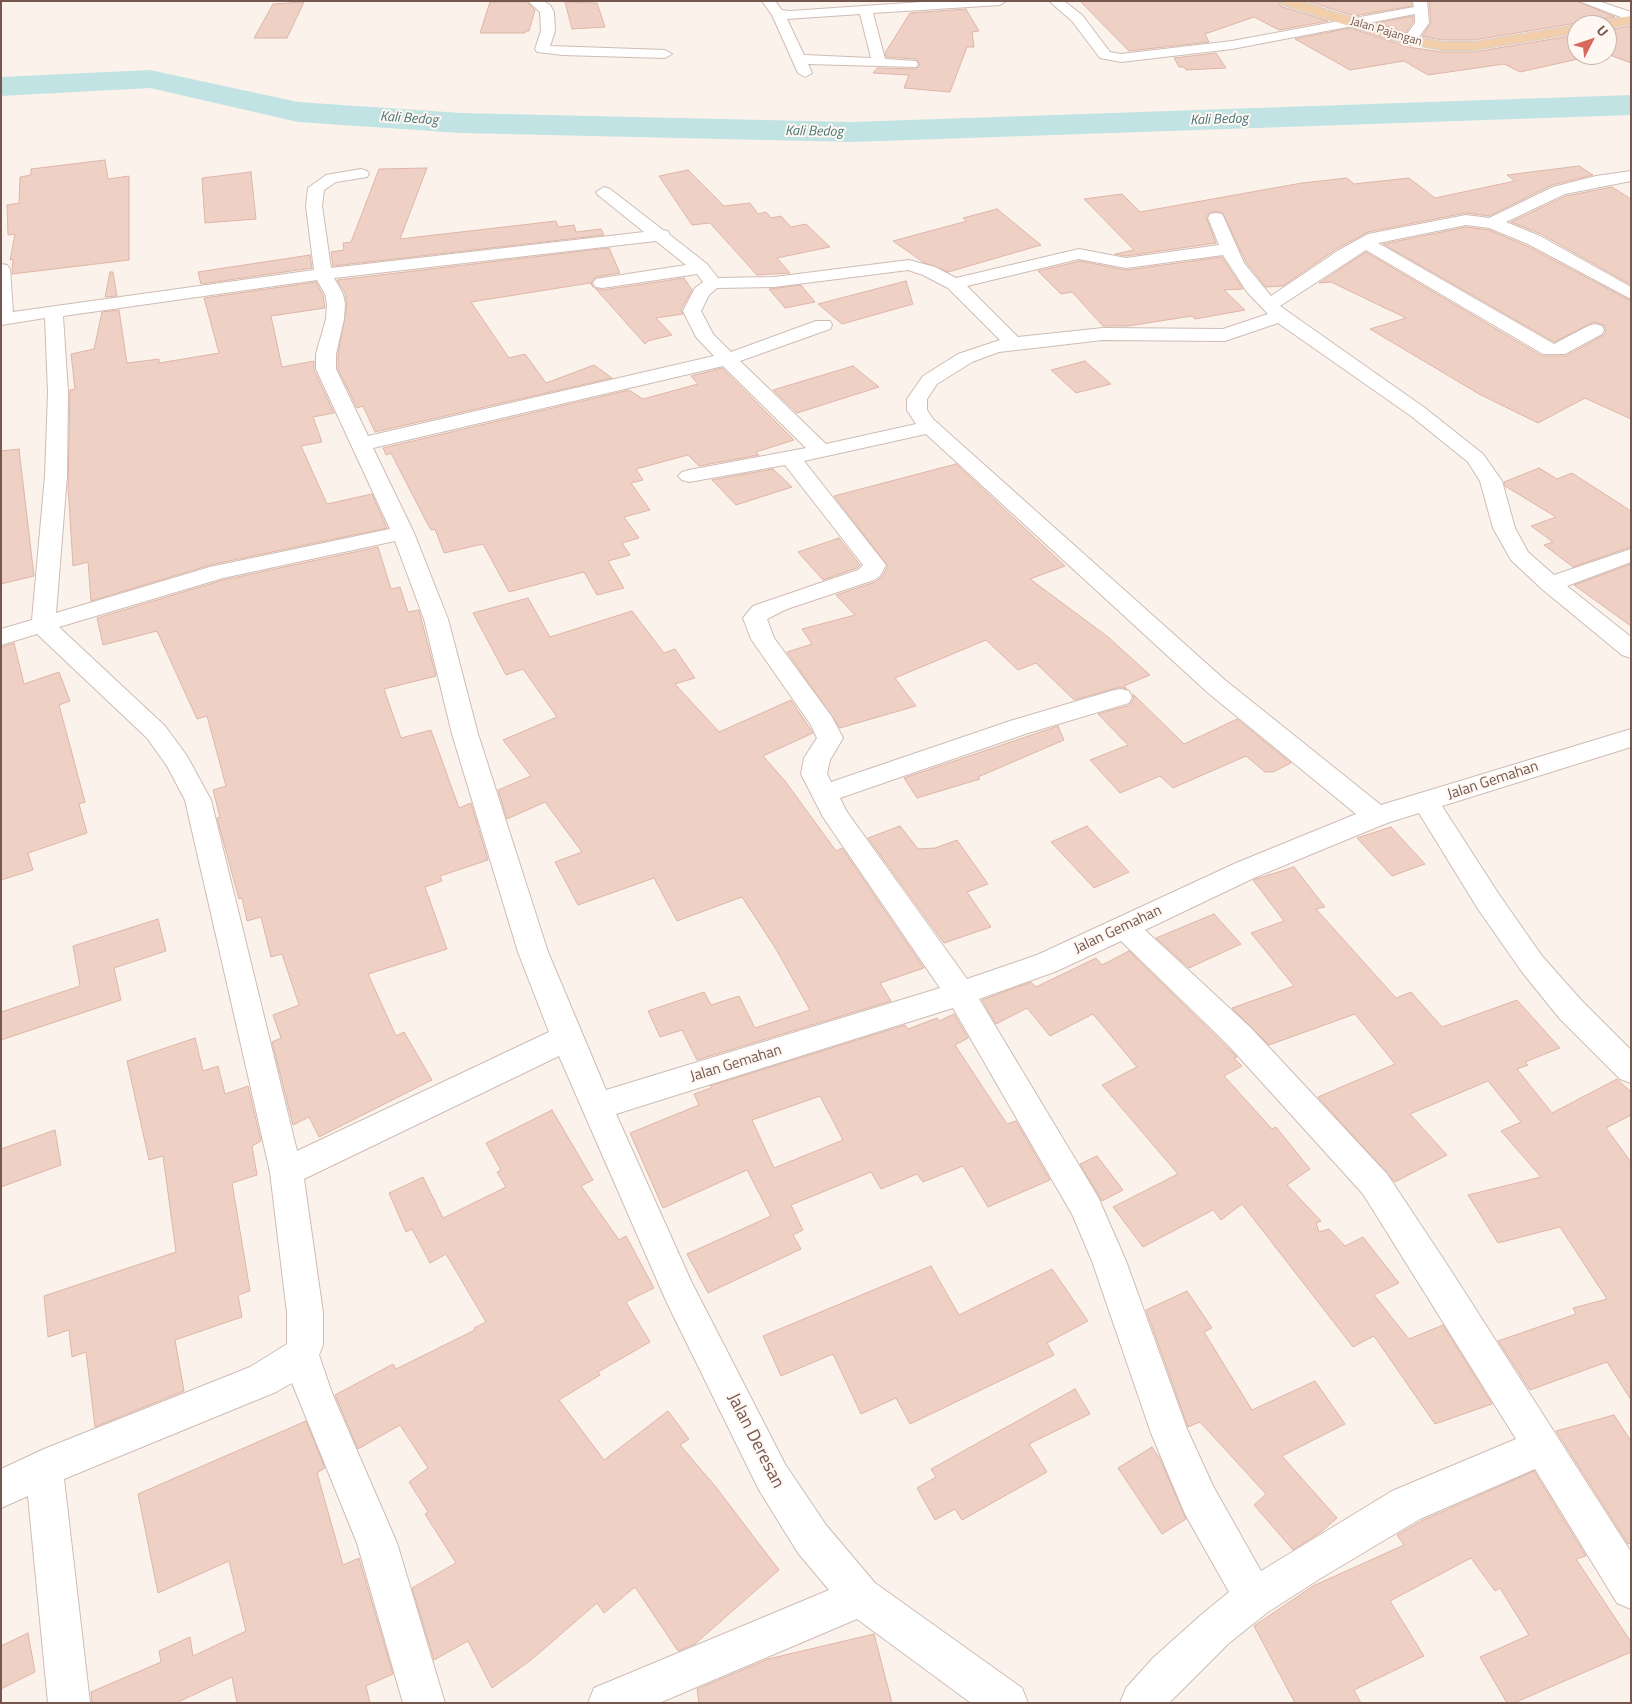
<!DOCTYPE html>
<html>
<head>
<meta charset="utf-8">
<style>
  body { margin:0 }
  #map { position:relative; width:1632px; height:1704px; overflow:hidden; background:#fbf3eb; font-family:"Titillium Web",sans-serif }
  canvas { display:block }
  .frame { position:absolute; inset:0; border:2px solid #745850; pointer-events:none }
  .north { position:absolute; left:1567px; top:15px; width:50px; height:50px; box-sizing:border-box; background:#fef7f2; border:1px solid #c7b7b1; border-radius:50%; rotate:49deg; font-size:14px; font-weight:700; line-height:20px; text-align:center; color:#745850 }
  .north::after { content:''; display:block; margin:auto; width:18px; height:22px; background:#d8685d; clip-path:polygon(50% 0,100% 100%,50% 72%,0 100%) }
</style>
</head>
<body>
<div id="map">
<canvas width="1632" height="1704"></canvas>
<div class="frame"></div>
<div class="north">U</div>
</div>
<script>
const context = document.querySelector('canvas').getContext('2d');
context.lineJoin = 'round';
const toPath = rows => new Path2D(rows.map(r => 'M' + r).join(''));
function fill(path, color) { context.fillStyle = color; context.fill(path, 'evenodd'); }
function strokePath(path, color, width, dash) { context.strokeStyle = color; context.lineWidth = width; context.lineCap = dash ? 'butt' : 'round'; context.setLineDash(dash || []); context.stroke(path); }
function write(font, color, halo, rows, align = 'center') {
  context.font = font + ' "Titillium Web",sans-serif'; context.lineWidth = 4; context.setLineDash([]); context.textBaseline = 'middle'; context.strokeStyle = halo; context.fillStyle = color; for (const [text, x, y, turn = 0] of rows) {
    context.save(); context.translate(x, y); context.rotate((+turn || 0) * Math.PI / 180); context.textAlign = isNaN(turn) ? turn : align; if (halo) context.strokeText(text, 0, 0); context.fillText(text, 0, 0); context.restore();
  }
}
fill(toPath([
  [150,70,298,102,461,113,852,122,1631,95,1631,115,852,142,461,133,298,122,150,88,1,96,1,77,150,70]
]), '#c1e3e3');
const building = toPath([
  [1080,1,1278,1,1280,6,1328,21,1279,30,1254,17,1205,34,1209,42,1129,51,1080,1],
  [1307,1,1411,1,1412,6,1354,16,1307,1],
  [1429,1,1577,1,1615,17,1601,19,1592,25,1577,23,1474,40,1442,40,1422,36,1431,23,1429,1],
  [304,2,287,38,254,38,273,4,304,2],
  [490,2,527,2,535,10,529,31,525,31,525,33,480,33,490,2],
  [565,2,597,3,605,27,572,29,565,2],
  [966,9,979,31,972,32,974,47,967,47,950,92,904,88,909,75,873,73,877,68,916,69,920,65,916,59,886,57,885,53,910,13,966,9],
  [1413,16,1413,22,1406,33,1376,23,1413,16],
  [1631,26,1631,63,1607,54,1607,30,1631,26],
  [1350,28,1408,47,1442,52,1474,52,1577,35,1577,55,1596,55,1520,72,1504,64,1428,75,1404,61,1350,70,1295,39,1350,28],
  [1216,53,1226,68,1186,70,1184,67,1179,67,1174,58,1216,53],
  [105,160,108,179,129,176,129,260,12,274,13,259,10,260,15,234,8,235,7,205,19,203,20,177,31,175,31,169,105,160],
  [1579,166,1593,175,1552,185,1489,216,1466,213,1368,232,1338,248,1283,286,1266,287,1246,262,1222,212,1210,212,1206,217,1216,243,1126,256,1115,254,1134,250,1084,199,1122,194,1140,212,1302,183,1347,178,1354,184,1409,178,1435,198,1515,181,1507,175,1579,166],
  [427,168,400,239,556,221,558,227,574,225,576,232,601,229,604,235,333,266,331,252,344,250,343,243,351,242,379,169,427,168],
  [688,170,724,206,750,203,758,214,766,212,771,218,781,216,791,227,806,224,830,247,777,258,790,273,757,275,710,223,692,225,659,176,688,170],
  [251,172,256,219,205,223,202,178,251,172],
  [1612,187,1631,199,1631,285,1541,234,1511,222,1566,196,1612,187],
  [997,209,1041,245,948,272,923,262,893,241,967,221,963,218,997,209],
  [1466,227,1489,230,1527,246,1631,301,1631,419,1585,398,1538,423,1479,394,1370,329,1406,318,1331,282,1319,283,1366,252,1542,356,1566,356,1604,335,1606,331,1604,325,1594,322,1554,342,1383,244,1466,227],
  [609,248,620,273,596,277,591,283,594,288,590,283,471,302,509,358,525,354,546,383,594,365,612,378,375,432,363,406,357,408,338,369,338,354,347,304,345,293,337,280,609,248],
  [310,255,312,268,201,284,198,272,310,255],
  [1222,257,1243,289,1224,290,1245,310,1195,319,1192,316,1128,326,1103,326,1072,292,1061,294,1038,271,1080,261,1126,270,1222,257],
  [110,272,113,272,117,296,105,297,110,272],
  [684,278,692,290,681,310,683,314,656,318,672,335,648,341,645,344,595,288,602,290,684,278],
  [906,281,913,304,842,324,818,304,906,281],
  [316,282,323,295,325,308,271,316,282,367,314,361,314,370,334,413,313,417,322,442,301,446,327,504,372,494,387,528,210,565,91,601,88,562,73,566,68,486,70,390,75,389,71,354,94,349,102,312,119,310,127,363,159,359,159,363,219,353,204,298,316,282],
  [801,285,815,302,785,308,769,289,801,285],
  [1085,361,1111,384,1076,393,1051,370,1085,361],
  [853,366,879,387,797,413,773,390,853,366],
  [722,368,794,440,756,452,759,455,699,466,688,455,636,469,643,480,631,483,650,510,624,517,639,538,622,543,630,555,608,561,624,588,597,595,584,572,509,592,483,544,444,553,435,529,431,530,427,523,391,453,386,455,383,448,629,390,643,399,698,384,691,376,722,368],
  [19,449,34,576,1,584,1,451,19,449],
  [956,464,1065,566,1030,579,1108,637,1150,675,1124,686,1127,689,1120,687,1074,700,1036,663,1018,670,986,640,895,678,916,706,840,728,787,652,812,644,802,629,855,615,836,595,875,582,882,577,888,566,834,496,956,464],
  [1539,468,1557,479,1572,473,1631,511,1631,547,1573,567,1544,545,1553,542,1531,526,1556,517,1505,486,1504,482,1539,468],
  [773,469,792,487,736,505,712,480,773,469],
  [839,538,860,565,857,568,823,580,798,552,839,538],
  [378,547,391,589,400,587,408,612,419,610,436,676,384,689,401,738,431,730,459,808,471,803,488,860,440,876,442,881,425,887,447,949,368,974,396,1036,404,1032,432,1080,319,1137,309,1117,293,1125,272,1042,281,1038,273,1015,299,1005,282,954,271,957,261,917,247,921,242,898,239,899,217,818,220,817,213,790,226,786,207,716,197,719,157,631,103,645,97,618,223,580,378,547],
  [1631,564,1631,626,1574,585,1631,564],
  [528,598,550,637,632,611,664,653,675,649,695,678,675,684,719,732,791,700,813,733,763,756,785,781,836,851,842,848,924,968,880,983,891,1001,697,1060,682,1030,660,1037,648,1011,704,992,711,1005,739,996,755,1028,810,1010,776,949,742,897,677,921,654,878,578,905,555,862,582,852,545,802,507,819,498,790,531,776,503,740,557,717,523,669,506,675,473,613,528,598],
  [14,643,24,684,59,672,70,701,59,705,85,802,79,804,87,833,28,853,33,870,1,880,1,647,14,643],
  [1133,694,1184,744,1237,719,1291,763,1273,772,1265,772,1246,756,1173,788,1160,776,1120,793,1090,760,1128,745,1098,714,1130,705,1134,698,1133,694],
  [1058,726,1064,740,978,777,980,779,917,798,904,778,1058,726],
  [900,826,918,849,935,848,957,840,988,884,967,892,991,927,944,943,868,838,900,826],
  [1087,826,1129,872,1094,888,1051,842,1087,826],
  [1391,827,1425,864,1392,876,1357,838,1391,827],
  [1294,867,1325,907,1316,909,1396,998,1411,992,1442,1027,1517,1000,1560,1048,1525,1062,1528,1065,1517,1069,1552,1113,1617,1079,1631,1092,1631,1115,1606,1128,1631,1162,1631,1400,1607,1362,1530,1390,1498,1341,1576,1314,1573,1308,1607,1299,1560,1227,1498,1243,1468,1195,1541,1177,1501,1131,1521,1122,1488,1081,1410,1114,1447,1155,1395,1182,1318,1097,1395,1064,1355,1014,1269,1045,1232,1008,1294,986,1251,933,1284,921,1253,880,1294,867],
  [1214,914,1241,944,1189,968,1156,938,1214,914],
  [158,919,166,951,114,968,121,1000,1,1040,1,1012,80,986,73,946,158,919],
  [1129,951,1237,1057,1234,1058,1242,1066,1224,1076,1272,1129,1276,1127,1310,1169,1287,1185,1321,1221,1316,1223,1319,1232,1329,1229,1345,1246,1363,1237,1399,1283,1374,1295,1409,1339,1443,1325,1492,1404,1435,1424,1374,1336,1353,1347,1242,1204,1221,1220,1213,1210,1143,1247,1113,1207,1178,1174,1102,1085,1137,1067,1093,1014,1050,1036,1027,1008,996,1024,982,1000,1031,982,1036,987,1096,958,1102,965,1129,951],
  [954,1014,968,1038,955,1045,1007,1124,1016,1121,1050,1180,988,1207,963,1166,923,1182,917,1174,881,1189,871,1172,791,1205,803,1230,793,1235,801,1249,708,1293,687,1254,771,1216,747,1170,663,1208,630,1133,699,1105,694,1094,711,1088,710,1086,905,1025,908,1029,937,1018,939,1021,954,1014],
  [820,1096,843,1140,774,1168,752,1120,820,1096],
  [195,1038,203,1071,218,1066,225,1094,248,1086,261,1141,252,1146,257,1175,232,1183,250,1291,238,1295,242,1317,175,1340,184,1391,95,1427,86,1352,72,1357,69,1330,48,1337,44,1296,176,1252,163,1156,149,1160,127,1061,195,1038],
  [552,1110,593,1180,581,1186,619,1240,626,1236,654,1288,626,1302,650,1342,598,1372,600,1375,559,1400,604,1460,668,1411,689,1439,680,1445,715,1486,779,1570,695,1644,678,1651,635,1587,604,1613,597,1603,531,1660,492,1688,468,1641,434,1660,412,1588,456,1563,425,1514,428,1512,409,1482,428,1468,400,1425,358,1449,335,1395,393,1364,396,1369,475,1330,474,1328,486,1322,446,1254,430,1263,412,1229,406,1232,389,1193,423,1177,443,1218,506,1187,497,1172,501,1170,486,1143,552,1110],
  [55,1130,61,1165,1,1187,1,1149,55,1130],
  [1097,1156,1123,1190,1102,1201,1080,1164,1097,1156],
  [931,1266,959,1315,1052,1269,1088,1321,1047,1343,1054,1355,910,1424,896,1398,861,1414,833,1354,781,1376,763,1336,931,1266],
  [1187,1291,1212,1328,1204,1332,1252,1410,1315,1381,1345,1424,1282,1456,1337,1518,1321,1532,1293,1550,1254,1505,1266,1494,1200,1422,1188,1427,1146,1310,1187,1291],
  [1075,1389,1090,1414,1029,1444,1047,1472,962,1520,955,1509,935,1520,917,1488,936,1477,931,1469,1075,1389],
  [1614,1415,1631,1441,1631,1543,1628,1544,1556,1431,1614,1415],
  [306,1421,325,1468,317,1473,343,1565,359,1558,393,1674,366,1686,370,1703,237,1703,232,1677,176,1703,92,1703,91,1692,161,1662,159,1651,190,1637,193,1656,246,1631,229,1561,158,1593,138,1494,306,1421],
  [1152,1447,1160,1459,1186,1519,1162,1534,1118,1468,1152,1447],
  [1534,1471,1586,1556,1576,1559,1631,1642,1631,1652,1514,1703,1507,1703,1480,1657,1529,1635,1500,1588,1495,1591,1471,1558,1390,1601,1424,1656,1354,1690,1361,1703,1295,1703,1254,1626,1313,1586,1404,1545,1397,1535,1421,1521,1534,1471],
  [28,1633,35,1672,1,1689,1,1646,28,1633],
  [874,1634,892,1703,699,1703,697,1689,768,1659,874,1634]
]);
fill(building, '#eed0c5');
strokePath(building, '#dfb5a7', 1);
const minor = toPath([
  [528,1,543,1,550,5,554,12,555,31,550,46,665,50,672,54,665,58,563,55,537,52,535,49,541,31,540,12,528,1],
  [762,1,775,1,782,10,790,11,937,1,1006,1,1000,5,873,13,885,59,916,61,918,64,916,67,808,64,812,73,805,77,798,73,772,15,762,1],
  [860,14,871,58,804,55,787,19,860,14],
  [1049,1,1064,1,1082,15,1110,52,1121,54,1232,41,1414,7,1413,1,1427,1,1429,23,1414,44,1409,45,1402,41,1415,23,1415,14,1232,49,1121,62,1100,58,1072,21,1049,1],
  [1579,1,1598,1,1631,12,1631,21,1579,1],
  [361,169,367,171,369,174,367,177,336,182,324,190,322,206,331,268,644,232,598,195,596,192,604,187,610,189,663,230,668,231,670,235,707,264,718,278,774,277,909,260,935,267,956,278,1079,249,1126,258,1219,245,1208,218,1210,214,1216,213,1222,214,1224,218,1244,263,1271,296,1339,250,1368,234,1466,215,1489,218,1553,187,1596,176,1631,171,1631,181,1565,194,1506,222,1540,236,1631,287,1631,299,1528,244,1489,228,1466,225,1378,243,1554,344,1588,326,1595,324,1602,326,1604,330,1602,334,1565,354,1543,354,1366,250,1280,306,1425,408,1483,454,1502,481,1515,528,1528,552,1554,575,1631,549,1631,562,1567,586,1631,637,1631,658,1622,655,1542,589,1511,560,1493,528,1480,481,1468,462,1411,416,1278,323,1225,341,1103,340,999,352,972,362,937,384,927,399,927,410,933,419,1225,680,1381,805,1631,729,1631,747,1442,806,1498,893,1542,956,1582,1001,1631,1050,1631,1083,1620,1079,1560,1019,1522,972,1478,909,1419,813,1387,823,1256,877,1145,930,1251,1028,1387,1174,1448,1266,1631,1552,1631,1609,1617,1603,1535,1469,1420,1519,1321,1578,1268,1612,1229,1643,1169,1703,1120,1703,1126,1688,1153,1658,1201,1615,1229,1592,1185,1514,1151,1433,1092,1261,1073,1216,953,1008,616,1114,691,1281,785,1464,826,1525,875,1583,1022,1688,1028,1703,971,1703,857,1619,659,1703,588,1703,594,1688,829,1590,798,1553,759,1490,667,1303,559,1056,304,1179,323,1313,323,1345,319,1355,332,1393,397,1543,445,1703,403,1703,357,1543,292,1383,276,1392,64,1479,90,1703,48,1703,28,1496,1,1508,1,1469,44,1449,250,1367,287,1344,287,1313,270,1172,185,800,167,766,147,738,37,634,1,645,1,629,32,620,45,476,48,392,45,318,1,325,1,264,7,265,10,269,13,312,314,270,306,206,308,188,326,175,361,169],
  [656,241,686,265,602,278,596,279,593,283,596,287,602,288,697,274,703,282,695,288,683,311,696,337,714,356,368,436,336,369,336,354,344,319,345,304,343,294,334,278,656,241],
  [1223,255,1247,292,1268,314,1223,329,1103,328,1018,337,967,286,1079,259,1126,268,1223,255],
  [908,270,923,275,948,288,1000,340,958,354,923,376,907,399,907,410,916,424,826,444,740,361,830,329,832,325,830,321,816,321,731,352,713,334,701,311,709,295,717,288,774,287,908,270],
  [317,280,325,294,327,304,326,319,316,354,316,369,390,529,210,567,56,613,67,476,68,392,63,316,317,280],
  [723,366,806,448,689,470,682,472,678,476,682,480,689,482,785,465,863,565,858,570,753,606,743,618,751,639,811,725,817,738,804,758,801,774,823,817,940,988,606,1090,548,952,478,734,448,619,414,533,373,448,723,366],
  [926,434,1207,692,1356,814,1236,863,1037,955,967,979,847,812,840,798,1028,733,1129,703,1132,697,1129,691,1120,689,1111,691,1010,721,831,782,827,774,830,760,843,738,832,717,774,638,767,619,787,609,874,580,880,576,886,565,804,461,926,434],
  [395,541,424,619,452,734,518,952,549,1032,297,1151,211,800,187,756,165,726,59,627,223,578,395,541],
  [1121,941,1229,1046,1363,1194,1516,1439,1392,1491,1261,1571,1213,1486,1187,1429,1126,1261,1098,1197,979,999,1057,971,1121,941]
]);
const major = toPath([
  [1280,1,1300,1,1403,34,1442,42,1474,42,1577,25,1577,33,1474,50,1442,50,1395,41,1281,4,1280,1],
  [1631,16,1631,24,1607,28,1607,25,1594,25,1601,21,1631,16]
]);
strokePath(minor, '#cfbcb4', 2);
strokePath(major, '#d8d0ce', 2);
fill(minor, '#fff');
fill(major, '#f3ceab');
write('12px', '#745850', '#fef7f2', [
  ["Jalan Pajangan",1386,32,17]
]);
write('italic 14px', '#457677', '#fef7f2', [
  ["Kali Bedog",409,119,4],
  ["Kali Bedog",1219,120,-2],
  ["Kali Bedog",814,132,1]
]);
write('15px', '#745850', '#fef7f2', [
  ["Jalan Gemahan",1493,781,-18],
  ["Jalan Gemahan",1118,930,-25],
  ["Jalan Gemahan",736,1064,-17]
]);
write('18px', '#745850', '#fef7f2', [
  ["Jalan Deresan",755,1441,63]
]);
</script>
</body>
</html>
